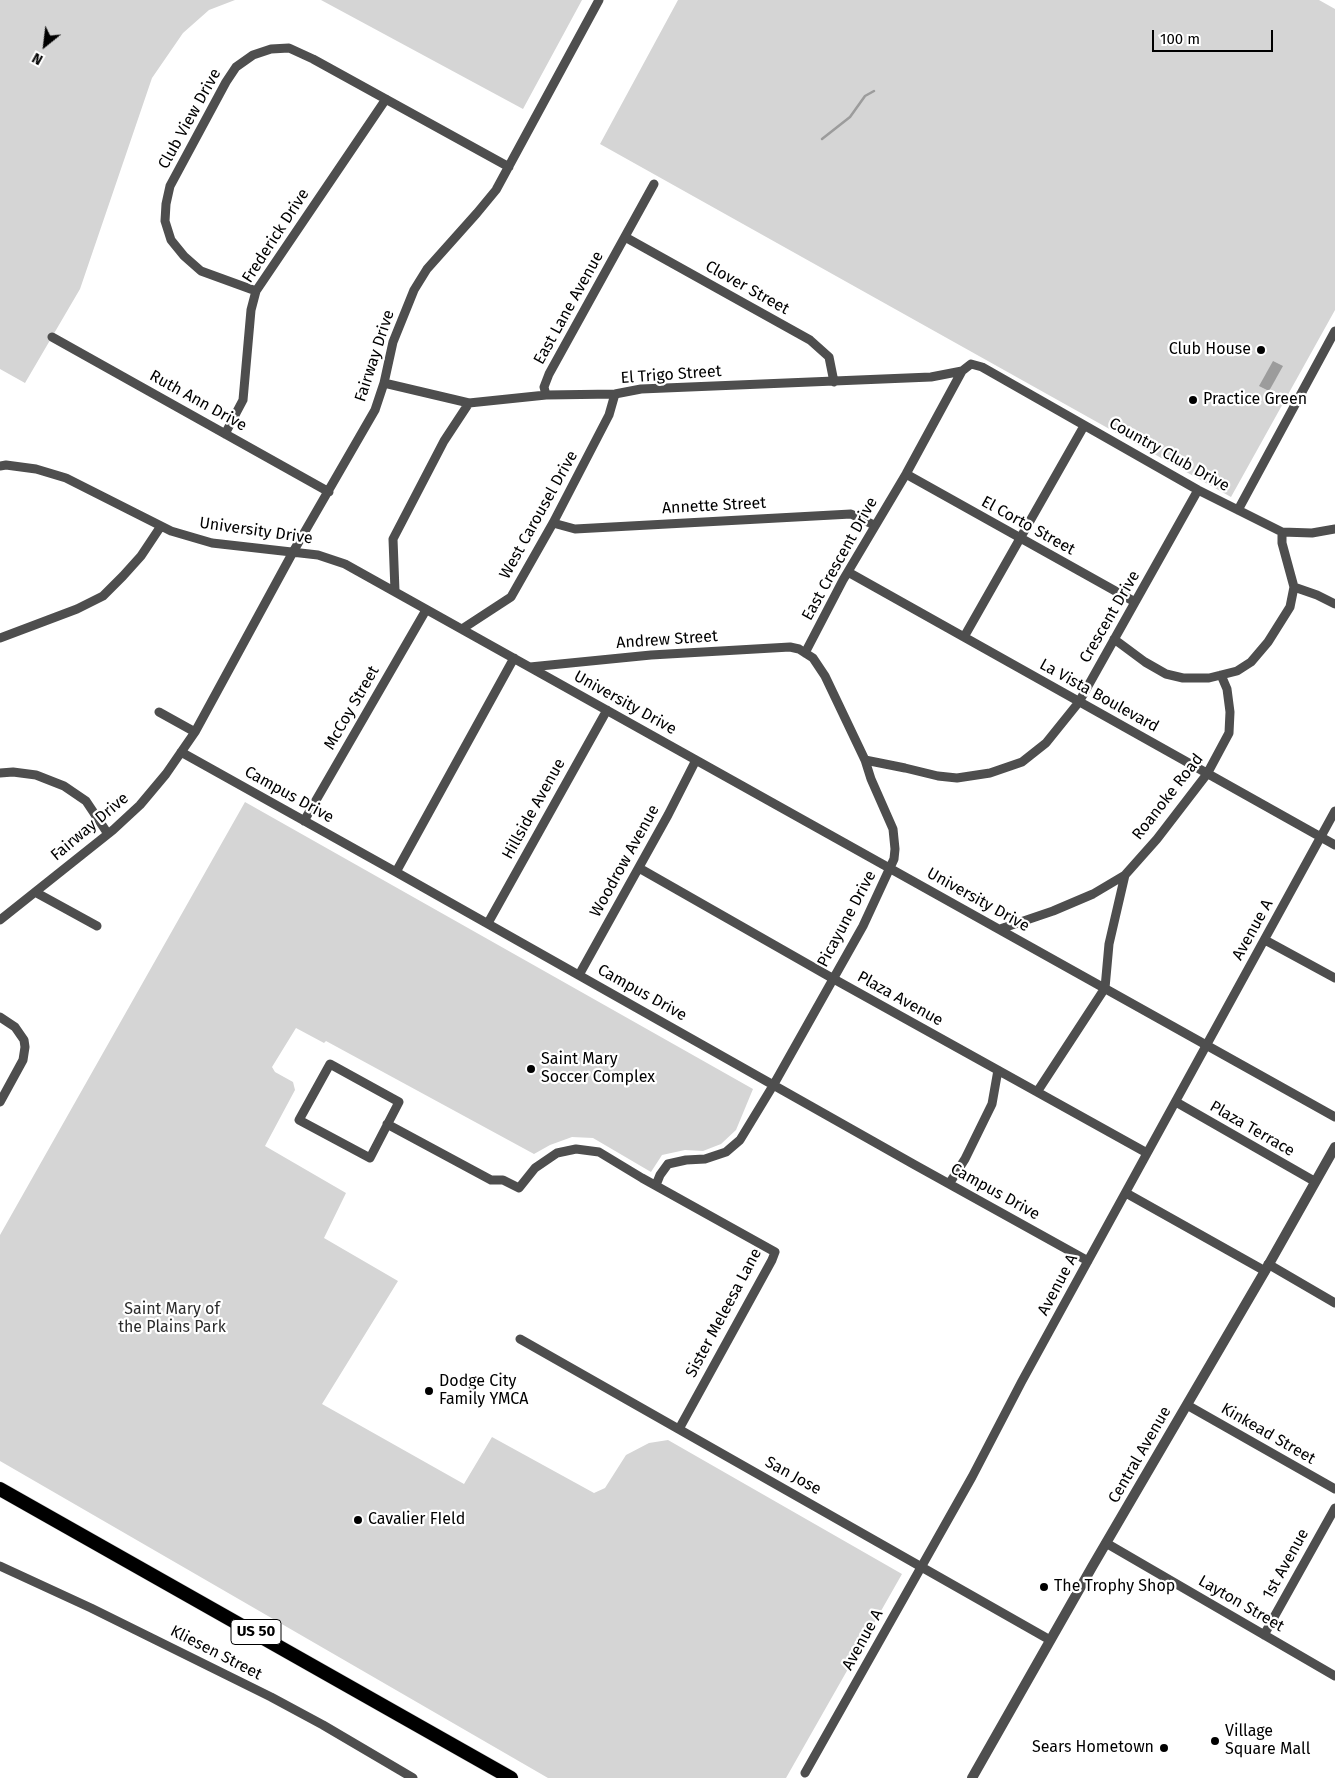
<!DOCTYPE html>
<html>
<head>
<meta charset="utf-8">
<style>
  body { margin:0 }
  #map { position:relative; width:1335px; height:1778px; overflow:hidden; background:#fff; font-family:"Fira Sans",sans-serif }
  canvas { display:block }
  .north { position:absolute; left:20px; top:20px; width:50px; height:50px; -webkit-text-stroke:4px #fff; paint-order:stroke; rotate:209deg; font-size:14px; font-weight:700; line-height:20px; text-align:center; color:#000 }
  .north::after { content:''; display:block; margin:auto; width:18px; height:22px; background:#000; clip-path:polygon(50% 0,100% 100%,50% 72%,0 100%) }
  .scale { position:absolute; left:1152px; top:30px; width:121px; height:22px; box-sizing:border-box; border:2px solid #000; border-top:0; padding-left:6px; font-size:15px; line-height:18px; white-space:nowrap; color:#000; -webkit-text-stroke:4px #fff; paint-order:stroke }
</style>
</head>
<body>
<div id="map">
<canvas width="1335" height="1778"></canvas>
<div class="north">N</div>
<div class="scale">100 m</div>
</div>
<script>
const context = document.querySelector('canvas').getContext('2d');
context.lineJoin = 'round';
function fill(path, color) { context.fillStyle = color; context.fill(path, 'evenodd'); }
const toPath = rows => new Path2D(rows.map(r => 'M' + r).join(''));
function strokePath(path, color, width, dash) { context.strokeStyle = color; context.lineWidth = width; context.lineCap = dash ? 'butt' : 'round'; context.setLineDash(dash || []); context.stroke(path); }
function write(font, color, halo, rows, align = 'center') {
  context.font = font + ' "Fira Sans",sans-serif'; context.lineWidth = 4.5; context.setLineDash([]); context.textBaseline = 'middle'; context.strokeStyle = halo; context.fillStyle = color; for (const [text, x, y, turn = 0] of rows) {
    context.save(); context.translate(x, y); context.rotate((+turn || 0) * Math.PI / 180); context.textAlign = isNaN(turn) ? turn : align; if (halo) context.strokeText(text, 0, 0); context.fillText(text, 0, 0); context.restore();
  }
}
fill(toPath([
  [0,0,235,0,209,10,183,33,152,78,80,289,25,383,0,369],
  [321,0,582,0,523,109],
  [678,0,1319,0,1335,9,1335,310,1231,497,600,144],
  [245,802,753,1089,736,1130,721,1144,703,1151,685,1150,662,1155,651,1172,593,1138,572,1137,550,1145,534,1154,326,1041,324,1043,296,1028,272,1067,275,1072,293,1082,295,1090,265,1146,346,1193,324,1238,398,1281,322,1404,464,1484,492,1437,594,1493,605,1488,626,1455,649,1443,668,1440,902,1574,786,1778,548,1778,0,1461,0,1235]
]), '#d5d5d5');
fill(toPath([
  [1273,361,1283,366,1269,391,1259,386]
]), '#9c9c9c');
strokePath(toPath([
  [822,139,850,117,865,96,874,91]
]), '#9c9c9c', 2.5);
const trunk = toPath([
  [0,1489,511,1778]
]);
strokePath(trunk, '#dbdbdb', 15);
strokePath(toPath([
  [625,237,810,340,829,357,834,382],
  [256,291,201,271,184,256,171,240,165,221,166,204,170,186,226,82,236,67,253,55,271,49,289,48,313,59,509,167],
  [52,337,329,492],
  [384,383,469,403,546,395,615,394,641,389,931,377,962,371],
  [546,395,544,387,549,374,654,184],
  [225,434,243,400,251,310,256,291,386,99],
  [0,466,6,465,36,469,66,478,171,531,212,543,318,555,345,564,1335,1117],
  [906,474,1135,602],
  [1238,510,1335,331],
  [553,523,575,529,851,514,874,525],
  [1282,532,1282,543,1294,587],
  [848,572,1335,845],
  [1294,587,1317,595,1335,604],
  [395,591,393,539,444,441,469,403],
  [462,629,511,597,553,523,609,415,615,394],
  [964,637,1084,426],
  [0,638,77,609,103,596,123,576,141,556,161,526],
  [1114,639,1145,662,1166,674,1183,678,1209,678,1237,671,1251,662,1268,642,1290,607,1294,587],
  [805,653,843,580,906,474,962,371,971,364,982,367,1198,490,1282,532,1312,533,1335,529],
  [530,667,651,655,790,647,799,649,813,658,825,676,865,760,871,779,893,829,895,849,894,859,863,926,774,1084,740,1140,726,1152,705,1159,686,1160,668,1164,660,1175,656,1185],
  [159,712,195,732],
  [181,752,396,872,915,1165,1088,1261],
  [865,760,905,768,938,776,957,778,990,773,1022,762,1046,743,1079,702,1198,490],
  [0,773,13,772,36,775,64,786,86,801,108,834],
  [304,821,426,610],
  [639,868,832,978,1147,1153],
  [396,872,514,658],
  [35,892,97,926],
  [0,920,113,830,140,805,166,774,195,732,293,552,375,410,384,383,393,342,414,290,427,269,477,213,496,190,599,0],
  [488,923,607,710],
  [1000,929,1053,911,1093,894,1125,875,1157,839,1207,774,1229,733,1230,712,1227,689,1221,675],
  [1265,940,1335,978],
  [579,975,668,815,696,760],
  [0,1017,15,1027,24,1040,25,1047,23,1060,0,1102],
  [330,1064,399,1102,370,1158,299,1120,330,1064],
  [1037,1092,1105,988,1109,944,1125,875],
  [1176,1102,1314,1181],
  [387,1124,491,1180,503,1180,519,1188,535,1168,557,1153,576,1149,599,1152,642,1178,775,1252,772,1260,679,1429],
  [949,1184,965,1159,992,1104,998,1070],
  [1126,1193,1265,1271],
  [1268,1264,1335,1303],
  [520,1339,1050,1640],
  [1187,1405,1335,1489],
  [1106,1543,1335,1676],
  [0,1566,91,1608,271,1697,323,1725,413,1778],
  [1264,1635,1335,1508],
  [805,1773,972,1477,1022,1381,1335,811]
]), '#4e4e4e', 9);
strokePath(toPath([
  [972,1778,1092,1567,1265,1271,1335,1147]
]), '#4e4e4e', 10);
strokePath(trunk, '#000', 14);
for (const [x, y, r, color] of [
  [1261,350,5,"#000"],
  [1193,400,5,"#000"],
  [531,1069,5,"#000"],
  [429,1391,5,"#000"],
  [358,1520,5,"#000"],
  [1044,1587,5,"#000"],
  [1215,1741,5,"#000"],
  [1164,1748,5,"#000"]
]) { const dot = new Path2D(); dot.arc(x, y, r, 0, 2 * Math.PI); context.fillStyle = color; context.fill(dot); strokePath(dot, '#fff', 2); }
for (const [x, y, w] of [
  [256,1632,50]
]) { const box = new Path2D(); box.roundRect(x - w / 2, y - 12.5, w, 25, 4); context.fillStyle = '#fff'; context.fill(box); strokePath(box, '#000', 1); }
write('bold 15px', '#000', null, [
  ["US 50",256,1632]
]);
write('16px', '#000', '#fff', [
  ["Club View Drive",190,119,-61],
  ["Frederick Drive",276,236,-57],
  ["Clover Street",747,288,29],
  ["East Lane Avenue",569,308,-61],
  ["Fairway Drive",375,356,-72],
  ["El Trigo Street",671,375,-4],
  ["Ruth Ann Drive",198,401,29],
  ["Country Club Drive",1169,455,29],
  ["Annette Street",714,506,-3],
  ["West Carousel Drive",539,515,-61],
  ["El Corto Street",1028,526,29],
  ["University Drive",256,531,8],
  ["East Crescent Drive",840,559,-61],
  ["Crescent Drive",1110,617,-60],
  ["Andrew Street",667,640,-4],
  ["La Vista Boulevard",1099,696,29],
  ["University Drive",625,703,29],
  ["McCoy Street",352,708,-60],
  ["Campus Drive",289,795,29],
  ["Roanoke Road",1168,797,-52],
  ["Hillside Avenue",534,809,-61],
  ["Fairway Drive",90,827,-40],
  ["Woodrow Avenue",625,861,-61],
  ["University Drive",978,900,29],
  ["Picayune Drive",847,919,-62],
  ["Avenue A",1253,930,-61],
  ["Campus Drive",642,993,29],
  ["Plaza Avenue",900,999,29],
  ["Plaza Terrace",1252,1129,30],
  ["Campus Drive",995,1192,29],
  ["Avenue A",1058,1285,-62],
  ["Sister Meleesa Lane",724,1313,-62],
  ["Kinkead Street",1268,1434,30],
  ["Central Avenue",1140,1455,-60],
  ["San Jose",793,1476,29],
  ["1st Avenue",1286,1564,-61],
  ["Layton Street",1241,1604,30],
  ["Avenue A",863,1640,-61],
  ["Kliesen Street",216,1653,27]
]);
write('16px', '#000', '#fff', [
  ["Club House",1251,350,"right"],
  ["Practice Green",1203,400],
  ["Saint Mary",541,1060],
  ["Soccer Complex",541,1078],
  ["Dodge City",439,1382],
  ["Family YMCA",439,1400],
  ["Cavalier FIeld",368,1520],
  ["The Trophy Shop",1054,1587],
  ["Village",1225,1732],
  ["Square Mall",1225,1750],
  ["Sears Hometown",1154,1748,"right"]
], 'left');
write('16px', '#2c2c2c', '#fff', [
  ["Saint Mary of",172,1310],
  ["the Plains Park",172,1328]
]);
</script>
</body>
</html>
